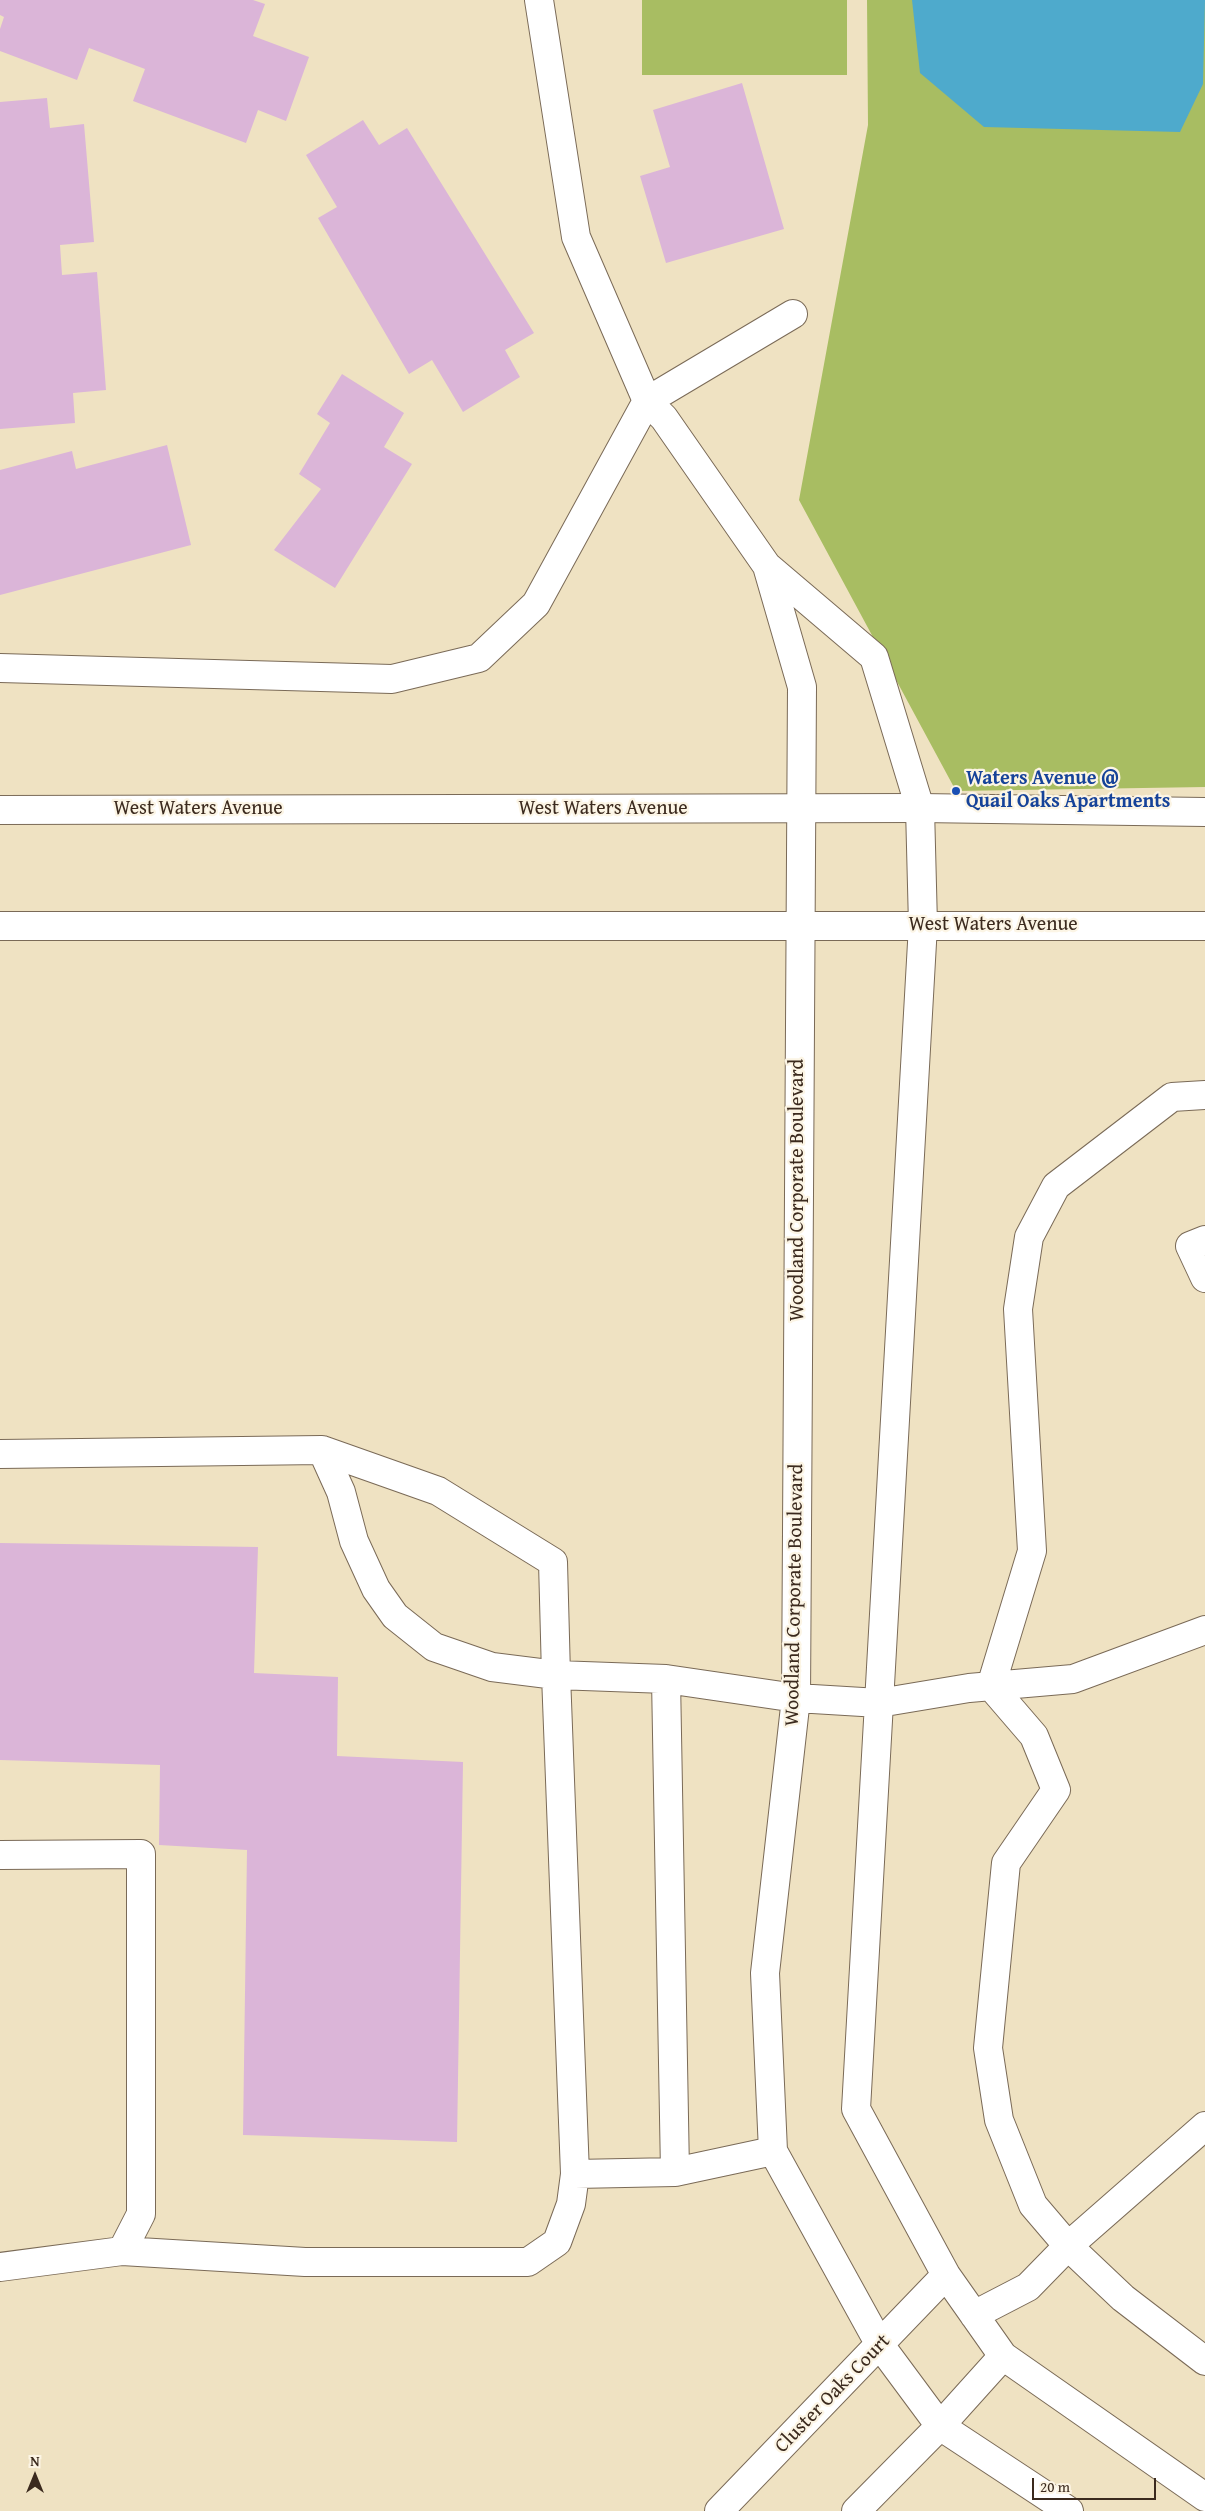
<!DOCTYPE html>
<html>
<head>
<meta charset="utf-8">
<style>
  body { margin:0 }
  #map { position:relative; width:1205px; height:2511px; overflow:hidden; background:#efe2c2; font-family:"Gentium Book Plus",serif }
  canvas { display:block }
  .north { position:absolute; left:10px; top:2451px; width:50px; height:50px; -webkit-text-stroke:4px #fcf5e5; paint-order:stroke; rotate:0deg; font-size:14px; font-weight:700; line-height:20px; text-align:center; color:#3b2a1e }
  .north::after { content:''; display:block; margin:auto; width:18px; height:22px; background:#3b2a1e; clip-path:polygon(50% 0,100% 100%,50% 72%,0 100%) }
  .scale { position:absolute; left:1032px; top:2478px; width:124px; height:22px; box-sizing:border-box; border:2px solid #3b2a1e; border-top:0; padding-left:6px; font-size:15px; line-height:18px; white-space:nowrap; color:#3b2a1e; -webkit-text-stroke:4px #fcf5e5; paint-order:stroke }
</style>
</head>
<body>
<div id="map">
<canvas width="1205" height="2511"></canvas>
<div class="north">N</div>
<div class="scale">20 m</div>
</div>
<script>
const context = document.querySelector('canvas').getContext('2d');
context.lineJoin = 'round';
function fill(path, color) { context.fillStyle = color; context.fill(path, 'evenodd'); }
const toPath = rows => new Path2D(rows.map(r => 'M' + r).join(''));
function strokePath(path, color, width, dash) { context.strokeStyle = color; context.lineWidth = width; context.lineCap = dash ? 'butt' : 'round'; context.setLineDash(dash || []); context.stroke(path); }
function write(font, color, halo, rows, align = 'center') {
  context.font = font + ' "Gentium Book Plus",serif'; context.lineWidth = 4.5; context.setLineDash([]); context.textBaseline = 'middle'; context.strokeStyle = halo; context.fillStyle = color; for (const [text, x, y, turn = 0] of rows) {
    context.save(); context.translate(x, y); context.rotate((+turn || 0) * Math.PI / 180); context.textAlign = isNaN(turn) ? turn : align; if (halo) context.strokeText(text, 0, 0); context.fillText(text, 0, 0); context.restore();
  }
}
fill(toPath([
  [642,0,847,0,847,75,642,75],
  [867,0,1205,0,1205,787,956,791,799,500,868,125]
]), '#a8bd62');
fill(toPath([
  [912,0,1205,0,1203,84,1180,132,984,127,920,73]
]), '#4eaacc');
fill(toPath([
  [0,0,253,0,265,4,253,36,309,57,286,121,258,110,246,143,133,101,145,69,89,48,77,80,0,51,0,29,4,17,0,15],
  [742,83,784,229,666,263,640,176,670,167,653,110],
  [47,98,50,128,84,124,94,242,60,245,62,275,97,272,106,390,73,393,75,423,0,429,0,102],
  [363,120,379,145,407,128,534,333,505,350,520,377,463,412,432,360,409,374,318,218,337,207,306,155],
  [342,374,404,413,384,447,412,464,335,588,274,550,321,489,299,474,330,423,317,414],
  [167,445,191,545,0,595,0,470,72,451,76,469],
  [0,1543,258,1547,254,1673,338,1677,337,1756,463,1762,457,2142,243,2135,247,1850,159,1845,160,1765,0,1760]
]), '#dbb5d8');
const minor = toPath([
  [539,0,576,237,647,401,664,418,767,566,874,657,920,808,923,925,856,2109,946,2275,1003,2356,1205,2497],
  [767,566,802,687,796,1698,765,1973,773,2151,880,2345,940,2426,1069,2511],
  [0,668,392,679,479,658,536,604,647,401,793,314],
  [1205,1095,1172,1097,1056,1186,1029,1237,1018,1309,1032,1551,991,1686,1034,1736,1056,1790,1006,1863,988,2048,999,2120,1033,2205,1068,2246,1205,2126],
  [1205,1240,1190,1246,1205,1278],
  [322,1450,438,1491,553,1562,556,1675,666,1679,796,1698,879,1703,969,1688,1073,1679,1205,1630],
  [0,1454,322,1450,341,1492,354,1541,376,1589,395,1616,434,1647,492,1667,556,1675,575,2174,675,2172,773,2151],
  [666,1679,675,2172],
  [0,1855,141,1854,141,2214,122,2251,0,2267],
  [122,2251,305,2262,528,2262,557,2242,571,2204,575,2174],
  [974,2315,1028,2287,1068,2246,1123,2298,1205,2361],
  [719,2511,946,2275],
  [856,2511,940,2426,1003,2356]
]);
const major = toPath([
  [0,810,920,808,1205,812],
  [0,926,1205,926]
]);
strokePath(minor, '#7a6a57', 30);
strokePath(major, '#7a6a57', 30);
strokePath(minor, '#fff', 28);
strokePath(major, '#fff', 28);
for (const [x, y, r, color] of [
  [956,791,5,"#1a4fb4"]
]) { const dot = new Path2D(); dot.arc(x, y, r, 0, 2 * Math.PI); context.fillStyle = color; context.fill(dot); strokePath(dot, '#fcf5e5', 2); }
write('bold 20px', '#164399', '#fcf5e5', [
  ["Waters Avenue @",966,779],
  ["Quail Oaks Apartments",966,802]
], 'left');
write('20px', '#3b2a1e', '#fcf5e5', [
  ["West Waters Avenue",198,809],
  ["West Waters Avenue",603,809],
  ["West Waters Avenue",993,925],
  ["Woodland Corporate Boulevard",798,1190,-90],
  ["Woodland Corporate Boulevard",795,1595,-89],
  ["Cluster Oaks Court",833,2394,-46]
]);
</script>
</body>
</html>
